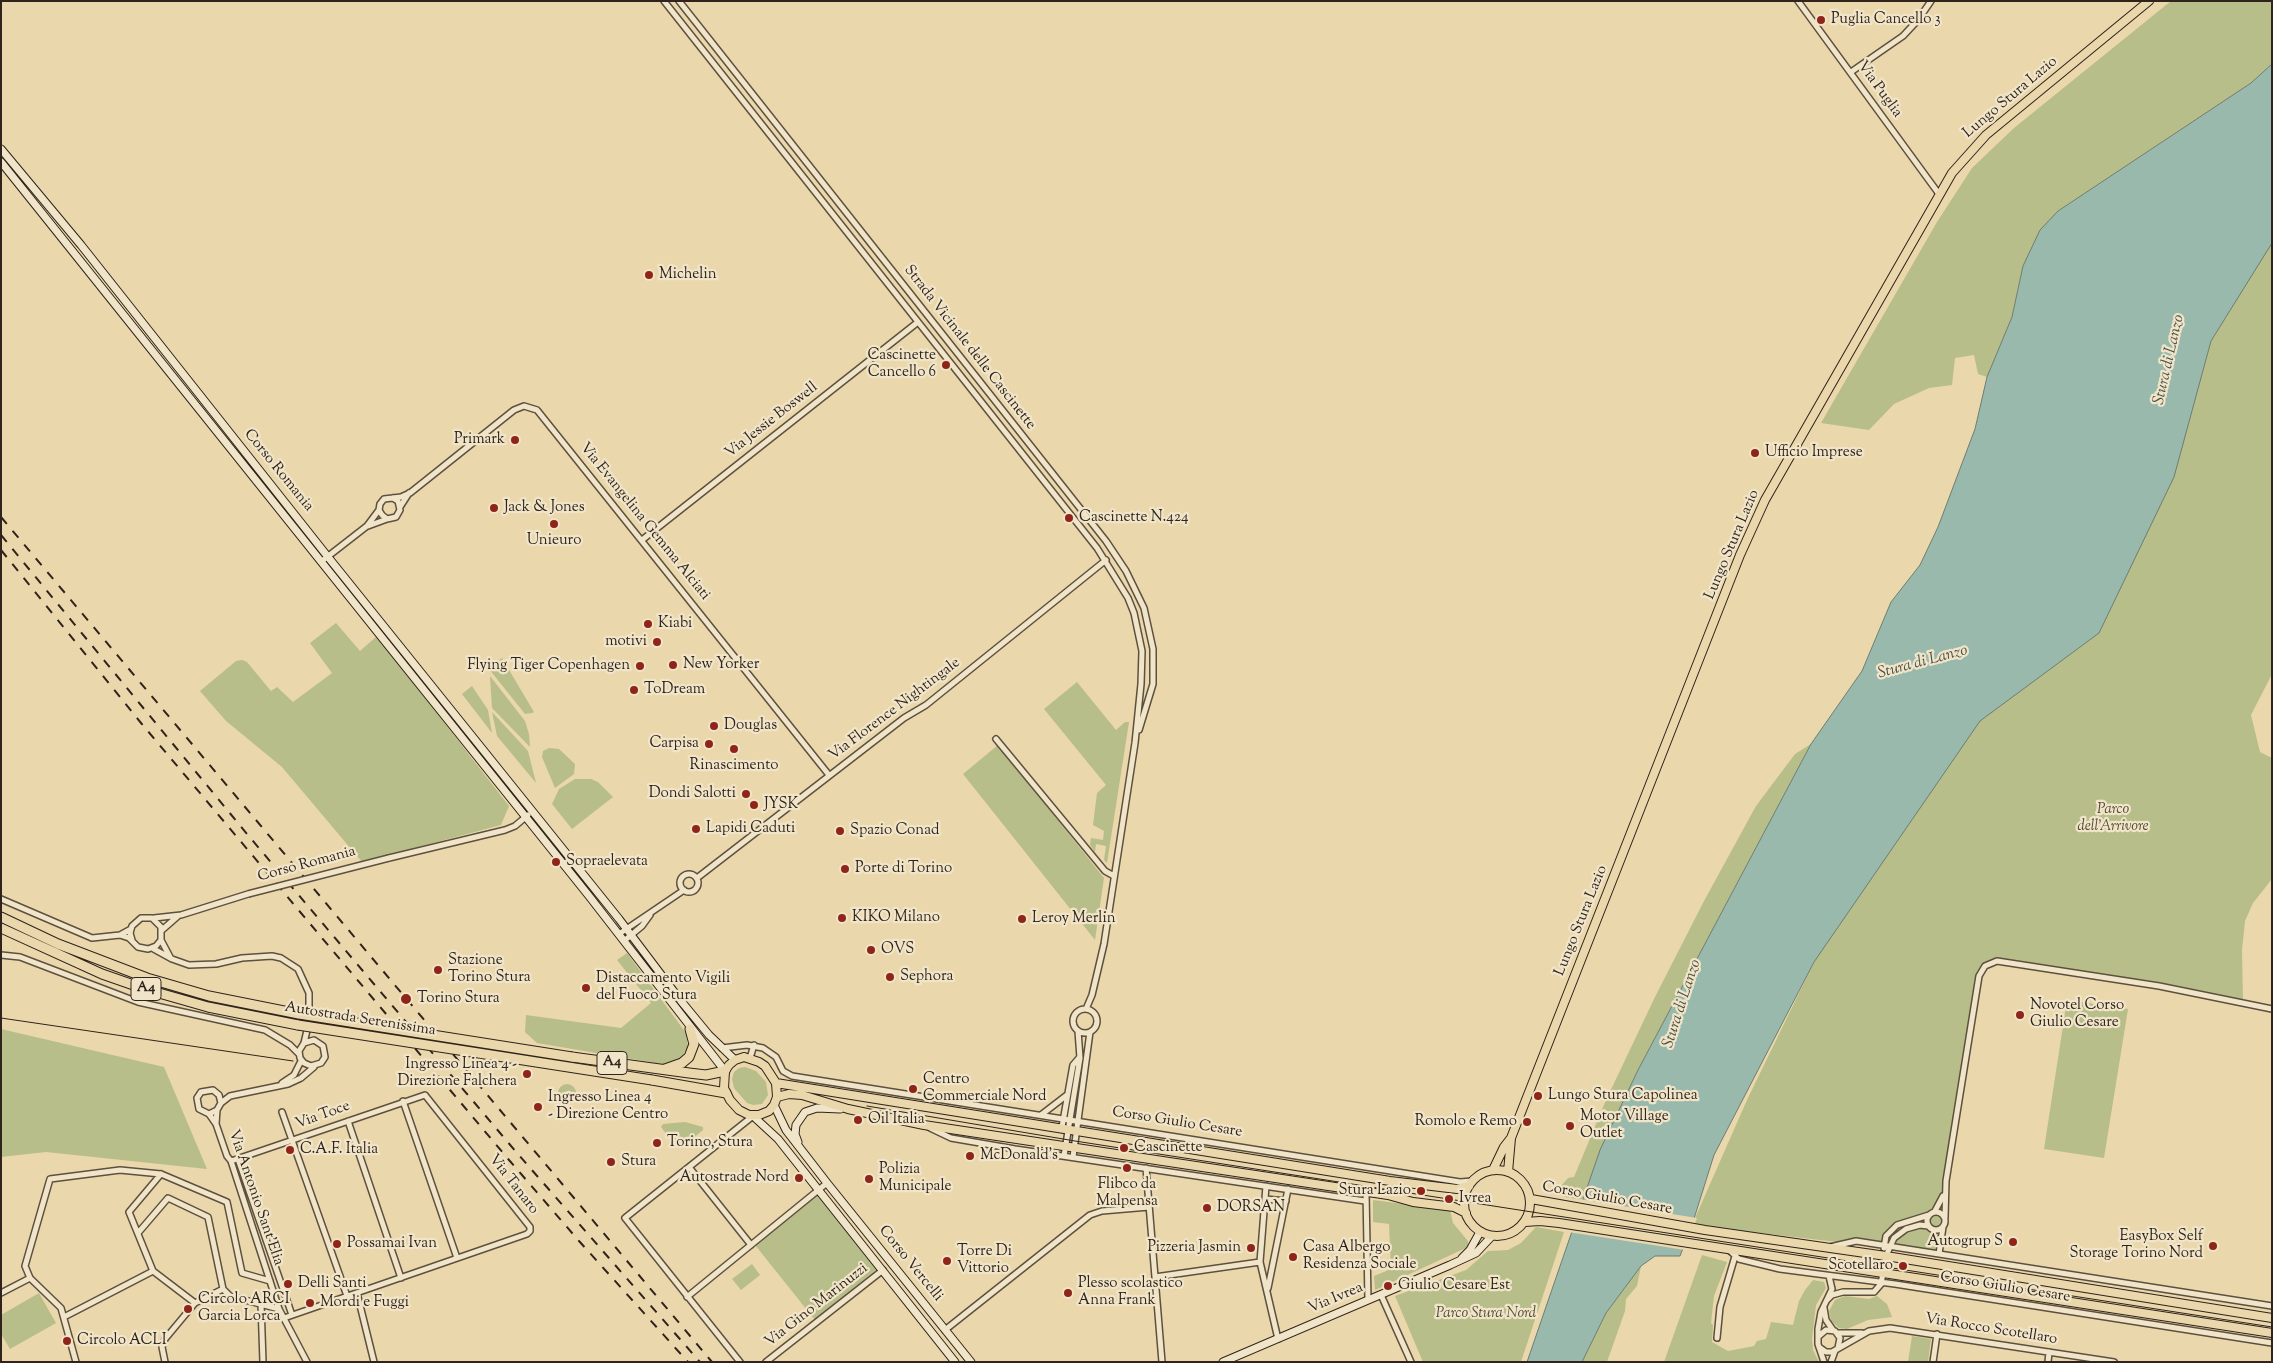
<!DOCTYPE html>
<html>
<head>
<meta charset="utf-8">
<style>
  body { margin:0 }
  #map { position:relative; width:2273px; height:1363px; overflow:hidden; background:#ead7ac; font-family:"Sorts Mill Goudy",serif }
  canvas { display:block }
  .frame { position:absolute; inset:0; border:2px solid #2f231b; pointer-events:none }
</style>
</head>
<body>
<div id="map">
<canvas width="2273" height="1363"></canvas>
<div class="frame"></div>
</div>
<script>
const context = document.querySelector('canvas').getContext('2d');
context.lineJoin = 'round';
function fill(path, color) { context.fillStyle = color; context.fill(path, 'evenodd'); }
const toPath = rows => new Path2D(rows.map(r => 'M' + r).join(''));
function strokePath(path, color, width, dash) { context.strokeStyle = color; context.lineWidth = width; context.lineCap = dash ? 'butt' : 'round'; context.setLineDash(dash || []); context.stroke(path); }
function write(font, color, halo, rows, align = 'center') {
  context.font = font + ' "Sorts Mill Goudy",serif'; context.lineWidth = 4.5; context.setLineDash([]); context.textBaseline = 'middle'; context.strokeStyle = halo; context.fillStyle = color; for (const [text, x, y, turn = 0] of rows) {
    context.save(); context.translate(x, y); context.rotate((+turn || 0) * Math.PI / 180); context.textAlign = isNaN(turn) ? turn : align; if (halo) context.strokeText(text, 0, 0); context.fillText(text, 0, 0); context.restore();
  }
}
fill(toPath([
  [2171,1,2272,1,2272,64,2251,83,2058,211,2023,266,2012,317,1987,377,1978,374,1974,355,1955,358,1952,385,1929,388,1894,404,1869,430,1821,423,1937,222,1972,168,2014,128],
  [2272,156,2272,674,2251,715,2260,752,2272,758,2272,879,2253,903,2245,921,2242,950,2243,1003,2176,989,1998,961,1985,966,1979,976,1946,1181,1939,1254,1692,1225,1747,1100,1816,958,2191,410,2211,341],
  [336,623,360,651,377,636,509,806,501,825,362,862,282,767,226,721,200,691,236,661,242,660,247,662,271,691,277,687,293,702,332,673,310,643],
  [502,658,534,712,532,713,525,714,489,669],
  [490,676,525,721,529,734,530,747,492,708],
  [1077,682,1116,730,1125,722,1129,722,1107,863,1104,860,1106,846,1096,844,1095,852,1090,845,1091,838,1103,840,1104,831,1093,825,1097,793,1106,785,1044,709],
  [472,686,488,710,492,733,462,694],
  [492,712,528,751,536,783,497,736],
  [1811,744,1638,1070,1582,1200,1565,1197,1555,1193,1568,1178,1574,1177,1606,1100,1655,997,1704,901,1756,806,1795,754],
  [998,745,1104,878,1095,940,963,774],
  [549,748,559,749,575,764,574,774,555,788,542,757,543,751],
  [575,779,591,779,598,782,613,797,572,829,552,804,559,789],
  [627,953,686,1033,688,1047,680,1060,667,1065,537,1043,525,1032,526,1015,621,1028,651,1003,617,960],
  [2067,1000,2128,1009,2104,1158,2044,1149],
  [1,1029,164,1067,207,1169,46,1152,1,1157],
  [745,1067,756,1071,766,1082,768,1095,762,1104,753,1105,747,1103,734,1088,732,1079,734,1072,739,1068],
  '558 1093a9 9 0 1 1 18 0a9 9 0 1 1-18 0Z',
  [685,1122,703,1127,703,1130,692,1139,678,1142,668,1136,661,1127,663,1124],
  [817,1194,877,1269,815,1320,755,1245],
  [1373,1200,1450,1210,1453,1223,1468,1241,1468,1247,1375,1290,1374,1276,1391,1269,1389,1224,1373,1222],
  [1536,1227,1564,1232,1521,1362,1423,1362,1395,1296,1466,1270,1488,1251,1508,1250,1521,1243],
  [1702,1255,1727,1262,1714,1296,1711,1323,1713,1325,1712,1342,1728,1351,1754,1346,1757,1341,1766,1339,1771,1322,1793,1325,1799,1301,1805,1290,1813,1280,1824,1282,1826,1288,1816,1305,1812,1339,1813,1350,1819,1362,1664,1362],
  [752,1264,760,1275,741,1290,732,1279],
  [1641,1266,1637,1286,1626,1299,1625,1311,1607,1362,1582,1362,1606,1313],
  [39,1293,56,1323,10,1349,1,1334,1,1315],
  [1845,1296,1869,1299,1877,1296,1887,1304,1892,1317,1868,1320,1847,1329,1839,1328,1831,1321,1829,1311,1835,1300],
  [1912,1336,1931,1339,1928,1362,1908,1362]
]), '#b7be89');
const water = toPath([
  [2272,64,2272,243,2211,341,2174,477,2099,633,1980,721,1814,962,1714,1155,1692,1225,1680,1256,1655,1256,1641,1266,1606,1313,1582,1362,1527,1362,1600,1150,1638,1070,1811,744,1862,671,1891,602,1920,565,1938,527,1975,429,1987,377,2012,317,2023,266,2040,230,2058,211,2251,83,2272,64]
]);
fill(water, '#98b9ab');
strokePath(water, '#6e7d71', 1);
fill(toPath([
  [1579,1199,1697,1218,1685,1250,1568,1232]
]), '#ead7ac');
const street = toPath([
  [664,1,1097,548,1128,598,1134,613,1142,651,1141,684,1135,743,1104,944,1092,995,1086,1009],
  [679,1,1106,541,1126,571,1144,608,1153,649,1153,684,1139,730],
  [1798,1,1939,194],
  [1851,72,1903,36,1918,20,1931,1],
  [393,498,398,501,400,510,396,517,387,519,382,515,379,510,380,504,384,499,401,497,410,493,514,410,524,406,537,410,829,775],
  [400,507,409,493],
  [368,526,387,519],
  [642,540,918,322],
  [322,561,367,526,379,510],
  [996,739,1105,871,1114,876],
  [389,858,505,830,515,826,528,815],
  '680 883a9 9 0 1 1 18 0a9 9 0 1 1-18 0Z',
  [697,878,904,718,926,705,1106,560],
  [1,899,92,938,120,935,131,929],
  [154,918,181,915,248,894],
  [162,930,178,916],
  [619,934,684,890],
  [120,935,129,938,138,947,148,949,156,946,161,940,161,927,152,918,141,918,132,926,130,933,132,940],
  [161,940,170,957],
  [624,941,642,926,650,915],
  [152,948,172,959,189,965,216,964,242,958,272,956,281,958,298,969,309,993,309,1022,304,1043,299,1051,300,1058,304,1063,311,1066,321,1063,325,1057,323,1046,314,1040,304,1043],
  [1,955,20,957,138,1002,265,1030,290,1045,299,1054],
  '1073 1021a12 12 0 1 1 24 0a12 12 0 1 1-24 0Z',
  [722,1048,747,1045,763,1048,776,1057,783,1071,792,1076,1460,1182,1472,1181],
  [750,1058,754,1045],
  [282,1083,294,1075,301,1061],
  [403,1101,457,1258],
  [221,1103,230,1096,288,1084,301,1078,314,1067],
  [282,1112,347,1296],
  [209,1114,216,1124,227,1156,231,1161,279,1309,307,1362],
  [1041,1115,1067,1095],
  [348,1121,401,1278],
  [216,1124,217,1110,221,1103,219,1095,213,1090,201,1092,197,1098,199,1109,209,1114,217,1110],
  [1062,1127,1073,1065,1079,1058],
  [930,1128,951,1138,1015,1149,1365,1201],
  [1064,1156,1080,1058,1078,1031],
  [1073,1157,1090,1032],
  [238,1159,292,1315],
  [231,1161,425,1095,530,1227,530,1231,527,1234,284,1318],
  [689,1167,751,1245],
  [1146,1168,1162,1362],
  [1266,1186,1260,1262,1278,1339],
  [1366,1192,1368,1300],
  [1265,1199,1286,1201],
  [1935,1211,1943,1196],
  '1927 1221a9 9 0 1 1 18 0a9 9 0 1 1-18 0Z',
  [1945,1218,1946,1181,1979,976,1985,966,1997,961,2159,986,2272,1009],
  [138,1233,168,1198,208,1217,223,1289,230,1296,279,1309],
  [1830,1247,1856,1241,2272,1306],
  [1884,1248,1886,1236,1897,1225,1929,1215],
  [1730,1251,1739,1259,1780,1269,1895,1284,2272,1343],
  [1939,1254,1943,1227],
  [153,1271,129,1212,161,1174],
  [1155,1277,1260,1262],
  [1268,1288,1288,1189],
  [1,1293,30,1278],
  [357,1293,374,1362],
  [1381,1295,1411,1362],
  [687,1297,827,1183],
  [1827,1300,1832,1295,1843,1292,1874,1292,1881,1284,1886,1256,1894,1238,1906,1229,1920,1225,1928,1226],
  [261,1304,263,1362],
  [1824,1308,1826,1320,1833,1330],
  [64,1317,153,1271,195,1303],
  [945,1330,1090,1215,1102,1211,1149,1207],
  [1837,1333,1862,1333],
  [1819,1336,1826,1330,1835,1331,1840,1338,1838,1348],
  [1717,1338,1720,1307,1736,1253],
  [1819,1347,1826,1352,1832,1352,1869,1331,1890,1328,2114,1362],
  [76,1362,61,1308,30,1278,25,1266,50,1179,120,1170,161,1174,227,1202,242,1273,270,1281],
  [165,1362,162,1347,165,1339,195,1303,223,1289],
  [740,1362,625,1218,753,1116],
  [766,1362,883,1270],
  [1824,1362,1818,1344,1818,1329,1821,1312,1832,1289,1829,1276],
  [1831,1362,1835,1351],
  [1933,1362,1937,1334],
  [2048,1362,2049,1352]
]);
const secondary = toPath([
  [1,149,81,245,328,557,619,919,681,1001,709,1035,735,1060],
  [1,162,589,896,725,1071],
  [774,1105,786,1130,827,1183,971,1362],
  [753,1116,778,1139,955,1362],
  [798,1142,795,1134,796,1125,805,1112,817,1108,840,1109],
  [1462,1258,1470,1250,1480,1232],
  [1223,1362,1450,1265,1476,1253,1492,1236]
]);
const primary = toPath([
  [744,1057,759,1062,765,1066,776,1083,777,1097,774,1105,769,1111,759,1115,749,1115,739,1110,730,1100,724,1088,725,1071,729,1065,735,1060,744,1057],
  [776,1083,1390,1181,1457,1189,1469,1186],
  [777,1097,789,1094,802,1095,848,1109,924,1125,1388,1195,1413,1202,1454,1207,1466,1213],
  '1464 1203a33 33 0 1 1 66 0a33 33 0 1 1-66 0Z',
  [1493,1170,1504,1147,1511,1138],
  [1508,1172,1511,1138,1740,555,1765,500,1952,173,1986,135,2149,1],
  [1531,1199,1705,1230,1886,1256,2272,1318],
  [1525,1222,1540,1221,1559,1223,2272,1333]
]);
const highway = toPath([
  [1,917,58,944,147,978,209,996,299,1014],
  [1,928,102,974,145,989,208,1007,298,1025],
  [572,1057,689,1073,706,1075,725,1071],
  [665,1069,682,1063,689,1057,694,1044,690,1029],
  [652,1080,726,1093]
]);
strokePath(street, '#5e503f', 8);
strokePath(secondary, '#2f231b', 9);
strokePath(primary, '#2f231b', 10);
strokePath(highway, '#2f231b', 11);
strokePath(street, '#f1e5c9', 5);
strokePath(secondary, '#f1e5c9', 7);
strokePath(primary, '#ead7ac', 8);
strokePath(highway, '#ead7ac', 9);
strokePath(toPath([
  [1,1018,293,1061],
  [867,1106,1075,1141,2272,1327]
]), '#2f231b', 1);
strokePath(toPath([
  [1,517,712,1362],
  [1,535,247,834,517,1153,700,1362],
  [1,550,141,723,509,1160,579,1241,688,1362]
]), '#2f231b', 2, [9, 9]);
const streetBridge = toPath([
  [248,894,389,858]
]);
const highwayBridge = toPath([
  [299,1014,572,1057],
  [298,1025,652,1080]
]);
strokePath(streetBridge, '#5e503f', 8, []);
strokePath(highwayBridge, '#2f231b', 11, []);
strokePath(streetBridge, '#f1e5c9', 5);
strokePath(highwayBridge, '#ead7ac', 9);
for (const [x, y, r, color] of [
  [1821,20,5,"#8f2418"],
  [649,275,5,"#8f2418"],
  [946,365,5,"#8f2418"],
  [515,440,5,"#8f2418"],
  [1755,453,5,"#8f2418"],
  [494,508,5,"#8f2418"],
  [1069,518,5,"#8f2418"],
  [554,524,5,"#8f2418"],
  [648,624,5,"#8f2418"],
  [657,642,5,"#8f2418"],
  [673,665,5,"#8f2418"],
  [640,666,5,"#8f2418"],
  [634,690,5,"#8f2418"],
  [714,726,5,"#8f2418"],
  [709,744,5,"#8f2418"],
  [734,749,5,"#8f2418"],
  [746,794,5,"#8f2418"],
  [754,805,5,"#8f2418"],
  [696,829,5,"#8f2418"],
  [840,831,5,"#8f2418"],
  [556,862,5,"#8f2418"],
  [845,869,5,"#8f2418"],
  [842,918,5,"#8f2418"],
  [1022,919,5,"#8f2418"],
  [871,950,5,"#8f2418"],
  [438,970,5,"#8f2418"],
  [890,977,5,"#8f2418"],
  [586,988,5,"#8f2418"],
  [406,999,6,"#8f2418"],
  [2020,1015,5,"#8f2418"],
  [527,1074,5,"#8f2418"],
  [913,1089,5,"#8f2418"],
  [1538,1096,5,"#8f2418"],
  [538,1107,5,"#8f2418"],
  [858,1120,5,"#8f2418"],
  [1527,1122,5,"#8f2418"],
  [1570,1126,5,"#8f2418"],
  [657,1143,5,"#8f2418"],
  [1124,1148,5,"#8f2418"],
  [290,1150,5,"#8f2418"],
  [970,1156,5,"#8f2418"],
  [611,1162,5,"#8f2418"],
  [1127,1168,5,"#8f2418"],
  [799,1178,5,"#8f2418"],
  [869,1179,5,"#8f2418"],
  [1421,1191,5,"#8f2418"],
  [1449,1199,5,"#8f2418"],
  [1207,1208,5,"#8f2418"],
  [2013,1242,5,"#8f2418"],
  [337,1244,5,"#8f2418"],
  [2213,1246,5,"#8f2418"],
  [1251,1248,5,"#8f2418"],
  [1293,1257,5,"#8f2418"],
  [947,1261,5,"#8f2418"],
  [1903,1266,5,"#8f2418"],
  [288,1284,5,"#8f2418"],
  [1388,1286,5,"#8f2418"],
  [1068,1293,5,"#8f2418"],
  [310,1303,5,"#8f2418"],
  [188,1309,5,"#8f2418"],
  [67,1341,5,"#8f2418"]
]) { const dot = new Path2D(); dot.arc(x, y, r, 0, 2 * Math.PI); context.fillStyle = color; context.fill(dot); strokePath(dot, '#f1e5c9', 2); }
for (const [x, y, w] of [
  [146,989,30],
  [612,1063,30]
]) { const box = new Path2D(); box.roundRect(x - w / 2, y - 11.5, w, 23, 4); context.fillStyle = '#f1e5c9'; context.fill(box); strokePath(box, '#2f231b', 1); }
write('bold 14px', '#2f231b', null, [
  ["A4",146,989],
  ["A4",612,1063]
]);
write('15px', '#2f231b', '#f1e5c9', [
  ["Puglia Cancello 3",1831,20],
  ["Michelin",659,275],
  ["Cascinette",936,356,"right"],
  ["Cancello 6",936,373,"right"],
  ["Primark",505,440,"right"],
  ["Ufficio Imprese",1765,453],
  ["Jack & Jones",504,508],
  ["Cascinette N.424",1079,518],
  ["Unieuro",554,541,"center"],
  ["Kiabi",658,624],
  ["motivi",647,642,"right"],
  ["New Yorker",683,665],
  ["Flying Tiger Copenhagen",630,666,"right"],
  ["ToDream",644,690],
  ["Douglas",724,726],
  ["Carpisa",699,744,"right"],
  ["Rinascimento",734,766,"center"],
  ["Dondi Salotti",736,794,"right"],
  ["JYSK",764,805],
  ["Lapidi Caduti",706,829],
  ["Spazio Conad",850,831],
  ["Sopraelevata",566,862],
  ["Porte di Torino",855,869],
  ["KIKO Milano",852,918],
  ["Leroy Merlin",1032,919],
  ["OVS",881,950],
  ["Stazione",448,961],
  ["Torino Stura",448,978],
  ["Sephora",900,977],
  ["Distaccamento Vigili",596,979],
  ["del Fuoco Stura",596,996],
  ["Torino Stura",417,999],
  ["Novotel Corso",2030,1006],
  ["Giulio Cesare",2030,1023],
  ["Ingresso Linea 4 -",517,1065,"right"],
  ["Direzione Falchera",517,1082,"right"],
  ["Centro",923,1080],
  ["Commerciale Nord",923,1097],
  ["Lungo Stura Capolinea",1548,1096],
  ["Ingresso Linea 4",548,1098],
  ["- Direzione Centro",548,1115],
  ["Motor Village",1580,1117],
  ["Outlet",1580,1134],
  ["Oil Italia",868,1120],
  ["Romolo e Remo",1517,1122,"right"],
  ["Torino, Stura",667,1143],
  ["Cascinette",1134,1148],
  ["C.A.F. Italia",300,1150],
  ["McDonald's",980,1156],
  ["Stura",621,1162],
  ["Polizia",879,1170],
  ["Municipale",879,1187],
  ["Autostrade Nord",789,1178,"right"],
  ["Flibco da",1127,1185,"center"],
  ["Malpensa",1127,1202,"center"],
  ["Stura Lazio",1411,1191,"right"],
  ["Ivrea",1459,1199],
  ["DORSAN",1217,1208],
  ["EasyBox Self",2203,1237,"right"],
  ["Storage Torino Nord",2203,1254,"right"],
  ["Autogrup S",2003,1242,"right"],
  ["Possamai Ivan",347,1244],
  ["Pizzeria Jasmin",1241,1248,"right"],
  ["Casa Albergo",1303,1248],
  ["Residenza Sociale",1303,1265],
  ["Torre Di",957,1252],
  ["Vittorio",957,1269],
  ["Scotellaro",1893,1266,"right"],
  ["Delli Santi",298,1284],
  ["Plesso scolastico",1078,1284],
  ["Anna Frank",1078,1301],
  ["Giulio Cesare Est",1398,1286],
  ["Circolo ARCI",198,1300],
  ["Garcia Lorca",198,1317],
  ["Mordi e Fuggi",320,1303],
  ["Circolo ACLI",77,1341]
], 'left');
write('15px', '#2f231b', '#f1e5c9', [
  ["Via Puglia",1879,90,54],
  ["Lungo Stura Lazio",2011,98,-40],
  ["Strada Vicinale delle Cascinette",969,348,52],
  ["Via Jessie Boswell",772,421,-38],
  ["Corso Romania",278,471,51],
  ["Via Evangelina Gemma Alciati",644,522,51],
  ["Lungo Stura Lazio",1733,545,-67],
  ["Via Florence Nightingale",895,710,-37],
  ["Corso Romania",307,865,-15],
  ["Lungo Stura Lazio",1582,921,-68],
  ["Autostrada Serenissima",360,1020,9],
  ["Via Toce",323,1116,-20],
  ["Corso Giulio Cesare",1177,1123,9],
  ["Via Tanaro",513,1185,52],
  ["Via Antonio Sant'Elia",255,1198,71],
  ["Corso Giulio Cesare",1607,1199,10],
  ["Corso Vercelli",910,1264,51],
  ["Corso Giulio Cesare",2005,1288,9],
  ["Via Ivrea",1336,1299,-23],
  ["Via Gino Marinuzzi",817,1306,-38],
  ["Via Rocco Scotellaro",1991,1330,9]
]);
write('italic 15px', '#514a36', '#f1e5c9', [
  ["Parco",2113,810],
  ["dell'Arrivore",2113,827],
  ["Parco Stura Nord",1486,1314]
]);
write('italic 16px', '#4e5046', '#f1e5c9', [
  ["Stura di Lanzo",2170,360,-77],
  ["Stura di Lanzo",1923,663,-15],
  ["Stura di Lanzo",1683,1004,-72]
]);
</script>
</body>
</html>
